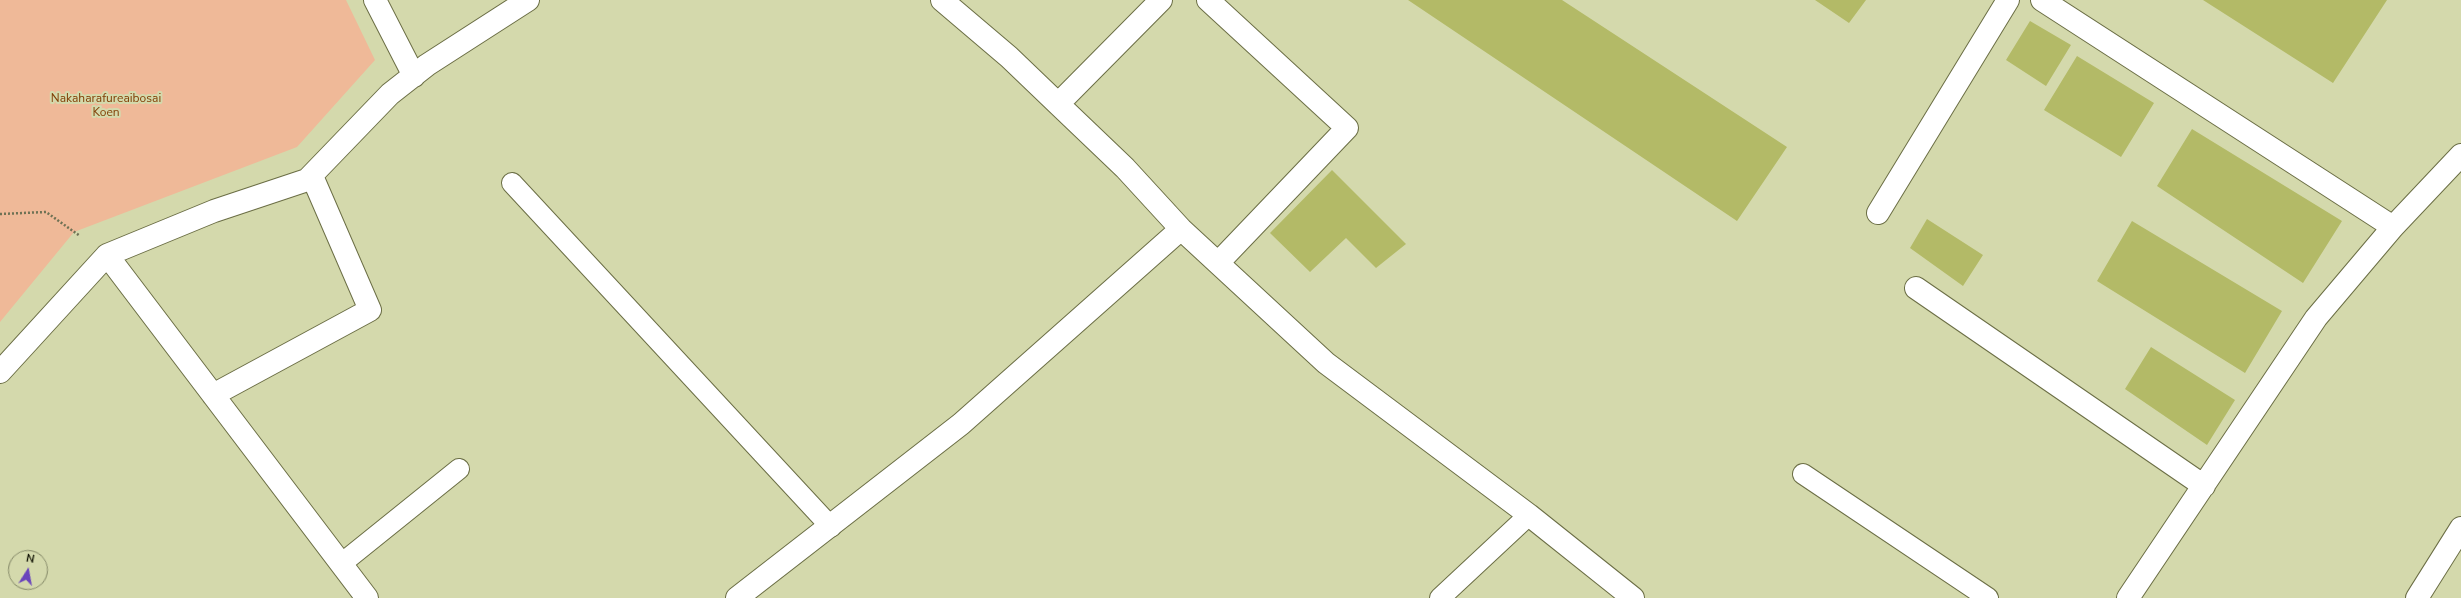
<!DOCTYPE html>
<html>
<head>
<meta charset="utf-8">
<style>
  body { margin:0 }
  #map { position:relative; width:2461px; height:598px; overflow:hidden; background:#d4d9ac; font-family:"Nunito Sans",sans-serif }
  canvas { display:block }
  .north { position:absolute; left:8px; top:550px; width:40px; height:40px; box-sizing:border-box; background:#d4d9ac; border:1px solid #858968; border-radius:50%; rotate:11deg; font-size:11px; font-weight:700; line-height:16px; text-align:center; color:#0f1002 }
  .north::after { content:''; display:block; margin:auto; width:14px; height:18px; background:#6944bc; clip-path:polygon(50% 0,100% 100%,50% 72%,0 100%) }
</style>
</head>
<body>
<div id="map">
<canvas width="2461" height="598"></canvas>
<div class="north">N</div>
</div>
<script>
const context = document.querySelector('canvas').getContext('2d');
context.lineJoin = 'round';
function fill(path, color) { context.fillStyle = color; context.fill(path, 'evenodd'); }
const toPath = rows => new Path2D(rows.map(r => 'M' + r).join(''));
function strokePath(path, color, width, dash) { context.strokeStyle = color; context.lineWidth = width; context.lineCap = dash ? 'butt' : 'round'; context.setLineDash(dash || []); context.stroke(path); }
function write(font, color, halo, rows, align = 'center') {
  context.font = font + ' "Nunito Sans",sans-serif'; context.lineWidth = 4; context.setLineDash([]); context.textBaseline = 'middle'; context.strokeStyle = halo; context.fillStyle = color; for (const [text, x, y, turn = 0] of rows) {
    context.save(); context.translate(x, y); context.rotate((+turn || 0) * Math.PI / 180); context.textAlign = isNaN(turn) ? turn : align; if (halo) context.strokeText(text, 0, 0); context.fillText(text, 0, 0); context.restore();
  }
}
fill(toPath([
  [0,0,346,0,375,60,297,147,74,232,0,322]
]), '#efb998');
fill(toPath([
  [1408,0,1562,0,1787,147,1737,221],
  [1815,0,1866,0,1849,23],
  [2203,0,2387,0,2333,83],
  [2030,21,2071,45,2046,86,2006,60],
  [2077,56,2154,103,2121,157,2044,110],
  [2192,129,2342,221,2303,283,2157,186],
  [1332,170,1406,244,1376,268,1346,238,1310,272,1270,233],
  [1927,219,1983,255,1963,286,1910,248],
  [2132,221,2282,311,2245,373,2097,281],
  [2151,347,2235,400,2207,445,2125,389]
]), '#b3ba67');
const service = toPath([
  [512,183,831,527],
  [1803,474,1988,598],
  [341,564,459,469],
  [1440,598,1529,515]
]);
const minor = toPath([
  [375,0,414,76],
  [942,0,1009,57,1058,104,1125,168,1181,229,1326,363,1529,515,1633,598],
  [1208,0,1347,128,1218,263],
  [2042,0,2393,227],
  [1058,104,1161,0],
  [1878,213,2008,0],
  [107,255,367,598],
  [1916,288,2204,486],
  [0,372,107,255,214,211,307,180,390,94,427,65,528,0],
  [213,395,370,310,312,176],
  [737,598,961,424,1181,229],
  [2128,598,2316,318,2393,227,2461,155],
  [2417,598,2461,528]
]);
strokePath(service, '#6b6e45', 22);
strokePath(minor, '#6b6e45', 24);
strokePath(toPath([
  [0,214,46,212,80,236]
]), '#6e7154', 2.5, [2, 2]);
strokePath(service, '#fff', 20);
strokePath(minor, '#fff', 22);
write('12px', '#803e05', '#d4d9ac', [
  ["Nakaharafureaibosai",106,99],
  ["Koen",106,113]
]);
</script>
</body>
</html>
